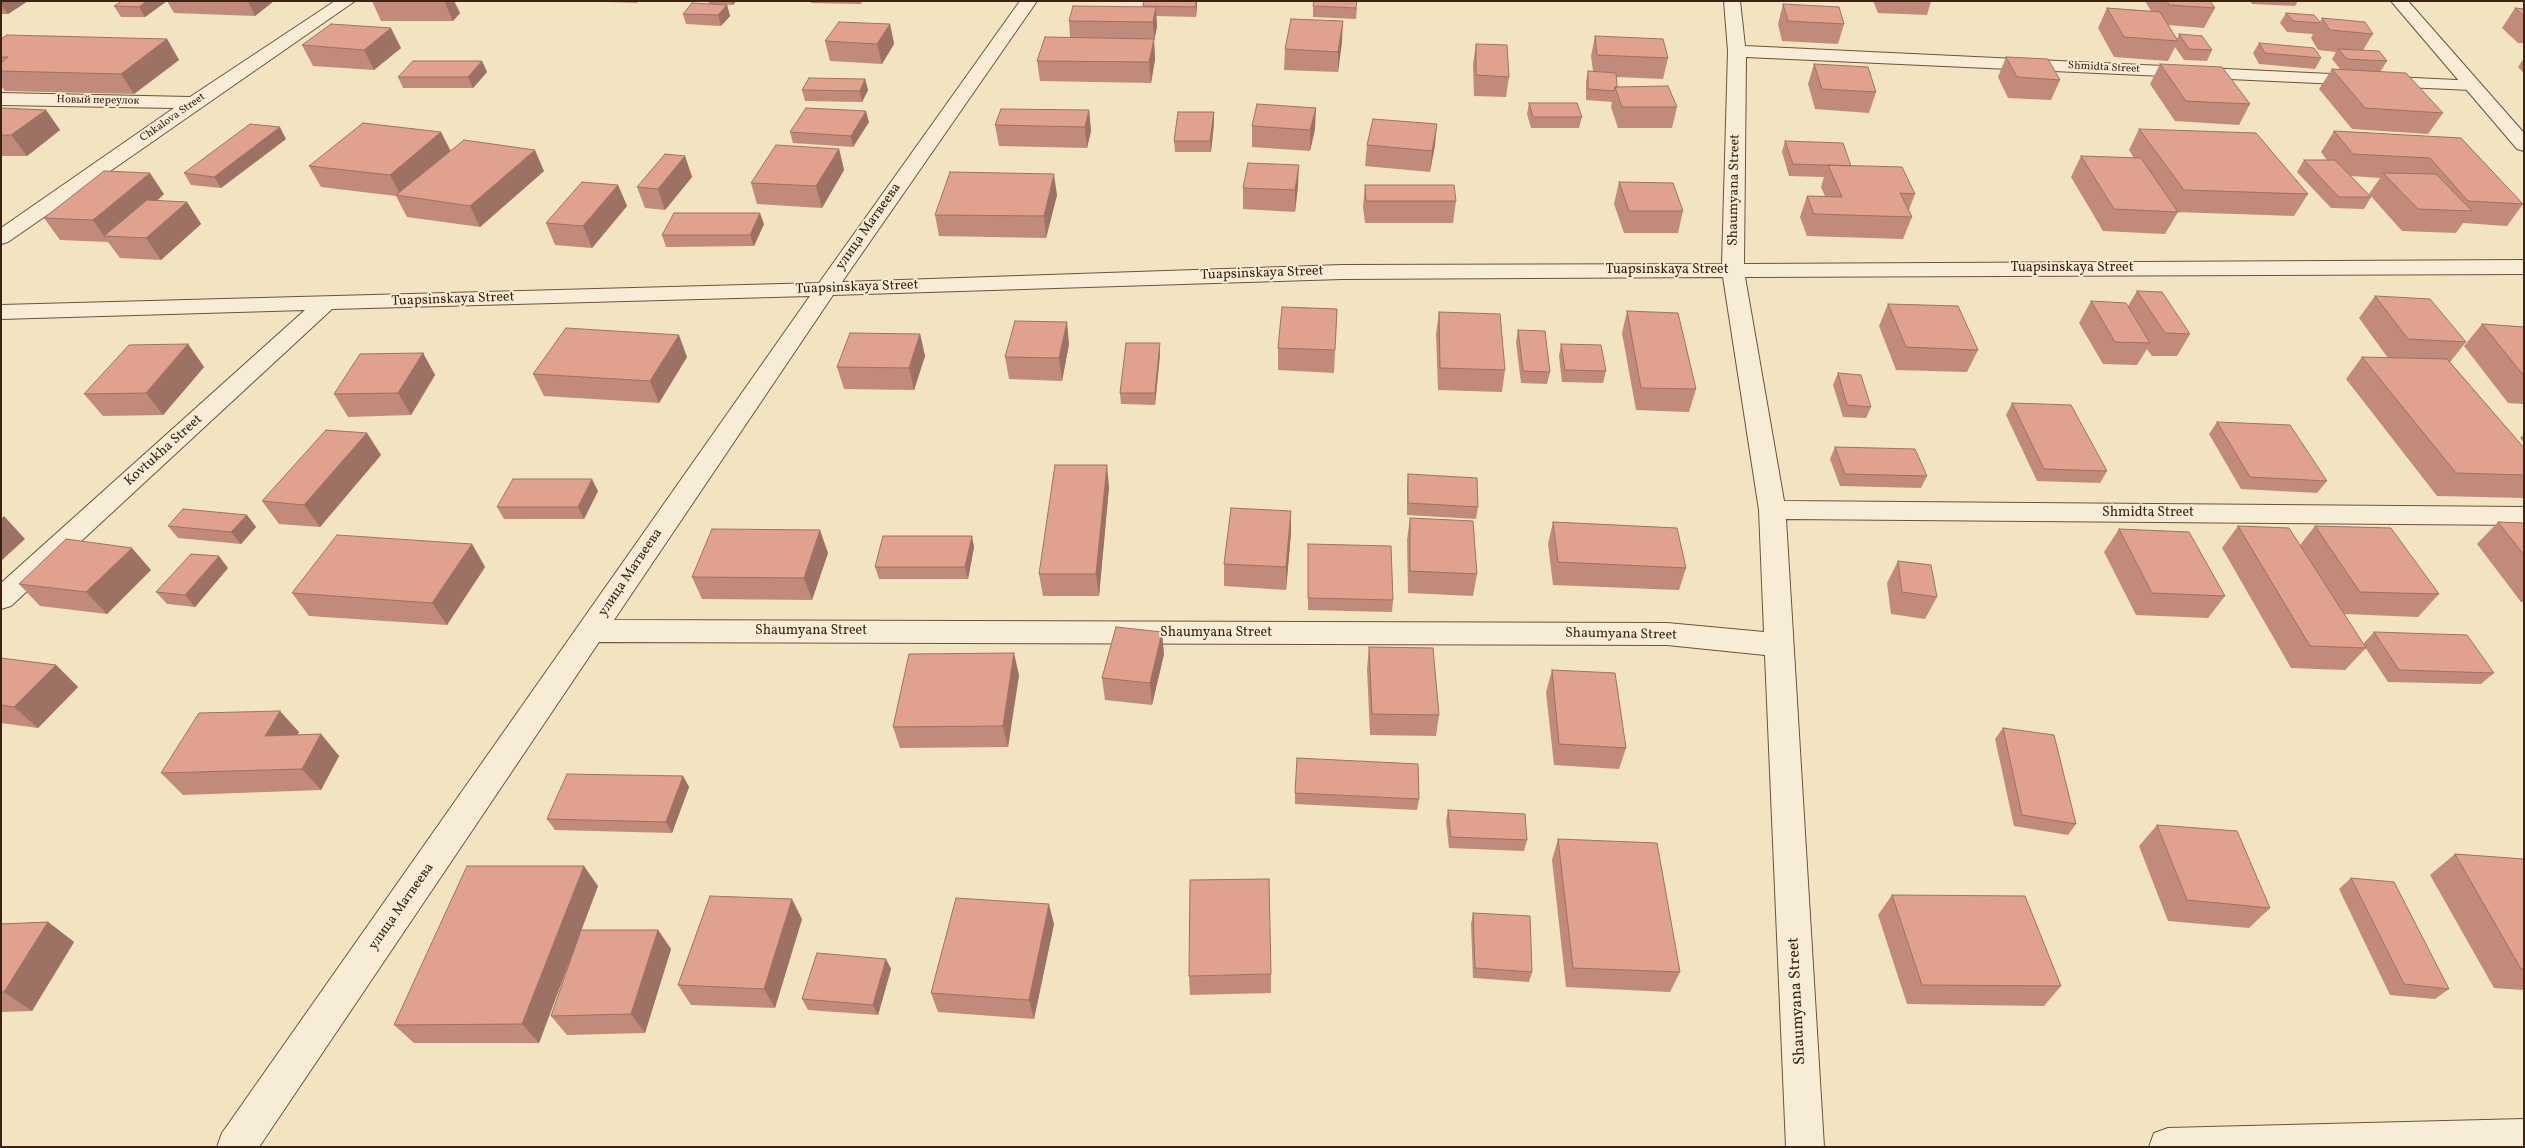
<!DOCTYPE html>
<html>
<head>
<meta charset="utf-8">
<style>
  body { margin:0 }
  #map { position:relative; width:2525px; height:1148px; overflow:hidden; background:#f2e4c1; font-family:Vollkorn,serif }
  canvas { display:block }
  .frame { position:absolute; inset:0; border:2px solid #3e2313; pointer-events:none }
</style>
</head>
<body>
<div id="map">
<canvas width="2525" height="1148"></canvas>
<div class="frame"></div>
</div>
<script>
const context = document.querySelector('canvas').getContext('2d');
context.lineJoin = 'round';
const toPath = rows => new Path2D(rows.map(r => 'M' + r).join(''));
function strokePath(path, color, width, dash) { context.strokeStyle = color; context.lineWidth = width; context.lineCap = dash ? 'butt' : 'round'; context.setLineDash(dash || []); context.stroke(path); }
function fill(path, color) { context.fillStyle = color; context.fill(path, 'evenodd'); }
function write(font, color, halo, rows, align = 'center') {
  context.font = font + ' Vollkorn,serif'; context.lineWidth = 4; context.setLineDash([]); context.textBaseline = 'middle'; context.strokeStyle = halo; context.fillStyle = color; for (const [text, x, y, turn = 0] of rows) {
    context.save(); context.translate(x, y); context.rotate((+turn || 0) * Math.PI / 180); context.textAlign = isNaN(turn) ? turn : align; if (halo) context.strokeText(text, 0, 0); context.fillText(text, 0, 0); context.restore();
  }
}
const minor = toPath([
  [335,1,355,1,8,242,1,244,1,228,174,108,1,105,1,93,190,97,335,1],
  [1020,1,1037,1,842,282,1342,265,1722,264,1728,51,1724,1,1740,1,1745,46,2477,81,2480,85,2477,89,2471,90,1746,57,1744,264,2524,260,2524,274,1745,277,1784,501,2524,507,2524,525,1786,519,1824,1147,1786,1147,1765,655,1667,645,599,642,259,1147,217,1147,222,1133,810,296,332,309,11,606,1,609,1,583,305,310,1,319,1,305,819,283,1020,1],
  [1723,277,1759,510,1764,632,1667,623,614,620,833,295,1342,279,1723,277],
  [2524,1119,2524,1147,2149,1147,2154,1133,2168,1128,2524,1119]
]);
const tertiary = toPath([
  [2391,1,2408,1,2524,133,2524,151,2517,149,2391,1]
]);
strokePath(minor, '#6b533e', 2);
strokePath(tertiary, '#6b533e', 2);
fill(minor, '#f7edd7');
fill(tertiary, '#f7edd7');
fill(toPath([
  [1,1,28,1,8,14,1,14],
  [167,1,274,1,255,16,174,13],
  [167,1,145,17,121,17,114,6],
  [372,1,454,1,460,13,453,21,381,21],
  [608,1,638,1,637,3,608,2],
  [708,1,736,1,733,5,709,4],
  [810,1,862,1,861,4,811,3],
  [1873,1,1931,1,1927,15,1878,13],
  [2145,1,2210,1,2215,8,2204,28,2168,25,2177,39,2179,34,2212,50,2207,61,2184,60,2175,47,2168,61,2114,57,2098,28,2107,8,2151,11],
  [2250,1,2298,1,2295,6,2252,4],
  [2312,1,2331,1,2330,2],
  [1783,4,1844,24,1838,44,1782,41,1778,24],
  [727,5,730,16,721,26,686,24,683,14],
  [1143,6,1197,6,1196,17,1156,16,1157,27,1154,41,1155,59,1151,83,1040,81,1037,61,1070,37,1069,21,1144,7],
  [1313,6,1357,8,1356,19,1313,17],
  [2515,8,2524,9,2524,43,2518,43,2502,28],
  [2286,13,2320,22,2322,18,2373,34,2363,50,2387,61,2380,72,2443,113,2428,134,2352,129,2319,89,2332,69,2340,69,2332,59,2336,52,2318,50,2311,38,2313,34,2287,32,2280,23],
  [890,24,894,44,882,64,830,61,825,41],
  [1595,36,1668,58,1663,79,1617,77,1617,87,1677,107,1672,128,1618,128,1611,107,1612,102,1586,100,1586,82,1588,71,1593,71,1591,56],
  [1,39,167,39,179,60,134,94,5,91,1,86],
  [1342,41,1338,72,1284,70,1285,49],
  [2259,43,2321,58,2315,69,2259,64,2253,53],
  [1476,44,1509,77,1506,97,1474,96,1473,64],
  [302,45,401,48,374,70,313,66],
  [2006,57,2060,80,2051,100,2008,98,1998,77],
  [2524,58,2524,73,2518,67],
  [482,61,487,72,473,88,403,88,398,77],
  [1814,64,1876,92,1869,113,1815,109,1808,84],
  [2160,64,2250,104,2239,125,2175,121,2150,84],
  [865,79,868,90,862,102,805,101,802,90],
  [1529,103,1582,117,1579,128,1531,128,1527,114],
  [1,108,46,110,60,130,27,156,1,156],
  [1089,110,1091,131,1087,148,999,146,995,125],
  [1214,112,1214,123,1211,152,1175,152,1174,141],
  [869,122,853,147,793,143,790,132],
  [1252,126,1315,129,1310,151,1252,147],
  [2139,129,2308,194,2294,216,2177,212,2178,212,2165,234,2103,231,2071,177,2081,156,2134,158,2129,150],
  [2334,131,2461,138,2523,204,2507,226,2463,223,2456,233,2402,231,2369,194,2380,178,2351,176,2371,197,2364,209,2331,208,2297,172,2304,160,2327,160,2321,152],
  [441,132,451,151,544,171,480,227,407,217,396,196,321,187,309,166],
  [286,139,221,188,191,185,184,173],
  [1785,141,1851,166,1915,194,1909,210,1912,217,1903,239,1807,236,1800,217,1807,196,1825,196,1821,187,1824,177,1789,176,1782,152],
  [1367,145,1435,145,1430,172,1365,166],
  [839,149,844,170,822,208,757,204,751,183],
  [685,156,692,177,665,210,645,208,637,187],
  [1619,182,1683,211,1678,233,1624,233,1614,204],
  [618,185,627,206,592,248,555,245,546,223],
  [1365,185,1456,201,1453,223,1365,223,1363,207],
  [1298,186,1295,212,1243,209,1243,188],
  [164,194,157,201,187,202,201,224,161,260,120,258,108,242,60,240,44,218],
  [1057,195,1046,238,939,236,935,215],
  [764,224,754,246,666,247,662,235],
  [2137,291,2190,334,2177,356,2152,356,2147,349,2137,365,2103,364,2079,323,2091,301,2128,306],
  [2375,296,2466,342,2450,362,2524,448,2524,498,2437,496,2346,379,2362,357,2388,358,2359,318],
  [1888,304,1978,350,1967,372,1896,370,1879,326],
  [1337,309,1334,373,1278,370,1278,348],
  [1627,311,1696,389,1689,412,1636,410,1622,333],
  [1439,312,1505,370,1502,392,1438,390,1436,334],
  [2482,324,2524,327,2524,404,2508,403,2464,346],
  [1518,330,1550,372,1547,384,1521,383,1516,342],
  [920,334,925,356,914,390,844,389,837,367],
  [188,344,204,367,163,415,103,416,84,394],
  [1069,344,1062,381,1009,379,1005,357],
  [1561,344,1606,371,1603,383,1562,382,1559,356],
  [423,353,435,375,411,415,348,417,334,394],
  [1160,355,1155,405,1121,404,1120,393],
  [687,357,659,403,544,396,533,374],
  [1838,373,1871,407,1866,418,1843,417,1833,385],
  [2012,403,2107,471,2100,483,2037,481,2006,415],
  [2217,422,2327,481,2317,493,2241,489,2209,434],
  [367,433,381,455,320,527,279,524,262,501],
  [2524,434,2524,443,2520,438],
  [1835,447,1927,476,1921,488,1840,486,1830,459],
  [1408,474,1478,507,1476,519,1407,515,1407,486],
  [1109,487,1099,596,1043,596,1039,574],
  [598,491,584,519,504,519,497,507],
  [247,515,256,527,241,544,178,538,168,526],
  [1410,518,1477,574,1473,596,1408,593,1407,540],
  [1553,522,1686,568,1679,590,1553,585,1548,544],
  [2498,522,2524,523,2524,602,2521,602,2477,544],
  [2238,526,2300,545,2315,526,2439,594,2418,617,2344,614,2366,648,2345,670,2291,668,2222,548],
  [2119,529,2225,596,2208,618,2136,615,2104,552],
  [1291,533,1286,590,1224,586,1224,564],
  [472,544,485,567,447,625,309,616,292,593],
  [1308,544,1393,600,1392,612,1308,610],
  [974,547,968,579,879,579,875,567],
  [828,553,812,600,702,599,692,577],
  [1898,561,1937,597,1925,619,1891,614,1887,583],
  [228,568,195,607,167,604,156,592],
  [151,570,107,614,40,606,19,584],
  [2374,632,2494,673,2481,684,2388,682,2363,644],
  [1369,647,1439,715,1436,736,1370,735,1367,669],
  [1164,654,1152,705,1105,700,1102,678],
  [1,658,56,665,78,687,38,728,1,723],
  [1552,670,1626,748,1619,769,1554,765,1546,692],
  [1019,675,1008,747,900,748,893,727],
  [2003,728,2076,824,2068,835,2014,826,1995,739],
  [299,732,297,735,321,734,339,756,321,790,183,795,161,773],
  [683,776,689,787,672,833,555,830,547,819],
  [1295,793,1419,799,1417,810,1295,804],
  [1448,810,1527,840,1524,851,1449,848,1446,821],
  [2157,825,2270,908,2249,928,2168,921,2139,846],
  [1558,839,1680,972,1670,992,1566,987,1552,860],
  [2455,854,2524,859,2524,990,2494,988,2430,875],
  [2351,878,2449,989,2435,999,2390,995,2339,889],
  [598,886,581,930,658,930,671,949,645,1033,567,1035,551,1016,578,938,539,1043,414,1043,394,1025],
  [1892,895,2061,986,2044,1006,1907,1004,1878,915],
  [1473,913,1532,972,1529,982,1473,978,1471,924],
  [802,919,775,1008,691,1005,678,985],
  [48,922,74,942,32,1011,1,1012,1,924],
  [1054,924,1034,1019,938,1012,931,993],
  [886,959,891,969,878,1015,808,1010,802,999],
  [1271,974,1271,993,1190,995,1189,976]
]), '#c18a7b');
fill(toPath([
  [1,1,28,1,8,14,1,5],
  [147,1,167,1,145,17,139,7],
  [248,1,274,1,255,16],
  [444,1,454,1,460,13,453,21],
  [731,1,736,1,733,5],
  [1196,1,1197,1,1197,6,1196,17],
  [727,5,730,16,721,26,718,15],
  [1156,7,1157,27,1154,41,1155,59,1151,83,1149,62,1154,40,1153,22],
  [1343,21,1342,41,1338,72,1338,52],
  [890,24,894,44,882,64,877,44],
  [391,28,401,48,374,70,364,50],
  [167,39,179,60,134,94,121,74],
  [482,61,487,72,473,88,468,77],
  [865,79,868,90,862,102,860,91],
  [1316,108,1315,129,1310,151,1310,130],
  [46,110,60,130,27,156,11,135],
  [1089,110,1091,131,1087,148,1085,127],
  [866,111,869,122,853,147,851,136],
  [1214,112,1214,123,1211,152,1210,141],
  [1437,124,1435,145,1430,172,1432,151],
  [280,127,286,139,221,188,214,177],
  [441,132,451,153,401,196,390,175],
  [839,149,844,170,822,208,816,186],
  [535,150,544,171,480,227,470,206],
  [685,156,692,177,665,210,658,189],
  [1299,165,1298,186,1295,212,1295,190],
  [150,173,164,194,114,237,104,236,108,242,93,220],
  [1054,174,1057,195,1046,238,1044,216],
  [618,185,627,206,592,248,583,226],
  [187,202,201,224,161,260,146,238],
  [760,213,764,224,754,246,750,235],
  [1067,322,1069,344,1062,381,1059,358],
  [920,334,925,356,914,390,909,368],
  [679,335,687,357,659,403,650,381],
  [1160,343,1160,355,1155,405,1155,393],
  [188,344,204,367,163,415,146,393],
  [423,353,435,375,411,415,398,393],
  [367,433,381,455,320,527,304,505],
  [1107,465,1109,487,1099,596,1096,574],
  [592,479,598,491,584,519,578,507],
  [1291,511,1291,533,1286,590,1286,567],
  [247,515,256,527,241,544,231,532],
  [4,516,25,539,1,561,1,519],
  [820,530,828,553,812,600,804,578],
  [972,536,974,547,968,579,965,567],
  [472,544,485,567,447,625,432,603],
  [132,548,151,570,107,614,86,592],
  [219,556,228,568,195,607,185,595],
  [1162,632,1164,654,1152,705,1150,683],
  [1014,653,1019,675,1008,747,1003,726],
  [56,665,78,687,38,728,14,707],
  [280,711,299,732,285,757,265,736],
  [321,734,339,756,321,790,302,769],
  [683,776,689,787,672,833,666,822],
  [584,866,598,886,539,1043,522,1024],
  [792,899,802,919,775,1008,764,989],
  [1049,904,1054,924,1034,1019,1029,1000],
  [48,922,74,942,32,1011,4,992],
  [658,930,671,949,645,1033,631,1014],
  [886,959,891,969,878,1015,873,1005]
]), '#9d7164');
const building = toPath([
  [122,1,147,1,139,7,114,6,122,1],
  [1144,1,1196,1,1195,7,1143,6,1144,1],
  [1314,1,1357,1,1356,8,1313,6,1314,1],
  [2167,1,2210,1,2215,8,2169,5,2167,1],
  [692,3,727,5,718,15,683,14,692,3],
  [1783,4,1839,7,1844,24,1788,21,1783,4],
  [1073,6,1156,7,1153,22,1069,21,1073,6],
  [2107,8,2160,12,2178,41,2124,37,2107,8],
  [2515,8,2524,9,2524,16,2515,8],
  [2286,13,2314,15,2320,22,2319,23,2293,21,2286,13],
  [2322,18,2365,22,2373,34,2330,30,2322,18],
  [1291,19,1343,21,1338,52,1285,49,1291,19],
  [839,22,890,24,877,44,825,41,839,22],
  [331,24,391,28,364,50,302,45,331,24],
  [2179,34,2202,36,2212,50,2189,49,2179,34],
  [7,35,167,39,121,74,1,71,1,63,8,57,1,57,1,39,7,35],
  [1595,36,1663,39,1668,58,1597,55,1595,36],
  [1045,37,1154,39,1149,62,1037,61,1045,37],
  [2259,43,2314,48,2321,58,2265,53,2259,43],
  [1476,44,1507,45,1509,77,1476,75,1476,44],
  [2338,49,2379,51,2387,61,2347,59,2338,49],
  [2006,57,2048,59,2060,80,2017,77,2006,57],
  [413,61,482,61,468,77,398,77,413,61],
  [1814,64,1868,67,1876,92,1822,89,1814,64],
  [2160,64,2222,67,2250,104,2186,101,2160,64],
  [2332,69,2406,73,2443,113,2365,108,2332,69],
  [1588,71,1616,73,1617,87,1615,87,1614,91,1588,89,1588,71],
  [809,78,865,79,860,91,802,90,809,78],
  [1668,86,1677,107,1622,107,1615,87,1668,86],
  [1529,103,1577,103,1582,117,1533,117,1529,103],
  [1257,104,1316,108,1310,130,1252,126,1257,104],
  [1,108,46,110,11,135,1,135,1,108],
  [806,108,866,111,851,136,790,132,806,108],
  [1001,109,1089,110,1085,127,995,125,1001,109],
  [1178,112,1214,112,1210,141,1174,141,1178,112],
  [1373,119,1437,124,1432,151,1367,145,1373,119],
  [363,123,441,132,390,175,309,166,363,123],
  [250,124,280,127,214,177,184,173,250,124],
  [2139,129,2256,133,2308,194,2184,190,2139,129],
  [2334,131,2461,138,2523,204,2468,201,2430,158,2353,154,2334,131],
  [464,140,535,150,470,206,396,195,464,140],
  [1785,141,1843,143,1851,166,1793,164,1785,141],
  [776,145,839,149,816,186,751,183,776,145],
  [665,154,685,156,658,189,637,187,665,154],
  [2081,156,2141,158,2178,212,2114,209,2081,156],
  [2304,160,2335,160,2371,197,2339,197,2304,160],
  [1248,163,1299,165,1295,190,1243,188,1248,163],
  [1828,165,1902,167,1915,194,1900,193,1912,217,1814,214,1807,196,1842,197,1828,165],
  [104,171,150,173,93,220,44,218,104,171],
  [950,172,1054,174,1044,216,935,215,950,172],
  [2383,173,2436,174,2472,211,2418,209,2383,173],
  [582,182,618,185,583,226,546,223,582,182],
  [1619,182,1673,183,1683,211,1629,211,1619,182],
  [1365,185,1454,185,1456,201,1366,201,1365,185],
  [147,200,187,202,146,238,104,236,147,200],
  [674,213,760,213,750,235,662,235,674,213],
  [2137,291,2162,292,2190,334,2165,333,2137,291],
  [2375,296,2430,299,2466,342,2408,339,2375,296],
  [2091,301,2126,303,2150,343,2115,342,2091,301],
  [1888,304,1958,306,1978,350,1906,347,1888,304],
  [1282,307,1337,309,1335,350,1278,348,1282,307],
  [1627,311,1678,313,1696,389,1641,388,1627,311],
  [1439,312,1500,314,1505,370,1440,368,1439,312],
  [1015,321,1067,322,1059,358,1005,357,1015,321],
  [2482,324,2524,327,2524,376,2482,324],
  [566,328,679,335,650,381,533,374,566,328],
  [1518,330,1545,331,1550,372,1523,371,1518,330],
  [850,333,920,334,909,368,837,367,850,333],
  [1126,343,1160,343,1155,393,1120,393,1126,343],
  [188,344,146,393,84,394,129,345,188,344],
  [1561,344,1601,345,1606,371,1565,370,1561,344],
  [423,353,398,393,334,394,360,354,423,353],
  [2362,357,2447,359,2524,448,2524,475,2456,473,2362,357],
  [1838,373,1861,375,1871,407,1847,405,1838,373],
  [2012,403,2071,405,2107,471,2044,469,2012,403],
  [2217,422,2290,425,2327,481,2250,477,2217,422],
  [326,430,367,433,304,505,262,501,326,430],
  [1835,447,1915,449,1927,476,1845,474,1835,447],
  [1055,465,1107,465,1096,574,1039,574,1055,465],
  [1408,474,1477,478,1478,507,1408,503,1408,474],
  [513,479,592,479,578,507,497,507,513,479],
  [1231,508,1291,511,1286,567,1224,564,1231,508],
  [183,509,247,515,231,532,168,526,183,509],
  [1410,518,1473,521,1477,574,1410,571,1410,518],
  [1553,522,1677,528,1686,568,1558,562,1553,522],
  [2498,522,2524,523,2524,555,2498,522],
  [2238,526,2289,528,2366,648,2310,646,2238,526],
  [2315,526,2391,528,2439,594,2360,592,2315,526],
  [712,529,820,530,804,578,692,577,712,529],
  [2119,529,2189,532,2225,596,2152,593,2119,529],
  [337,535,472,544,432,603,292,593,337,535],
  [883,536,972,536,965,567,875,567,883,536],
  [66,539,132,548,86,592,19,584,66,539],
  [1308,544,1391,546,1393,600,1308,598,1308,544],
  [191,554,219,556,185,595,156,592,191,554],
  [1898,561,1931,565,1937,597,1902,592,1898,561],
  [1116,627,1162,632,1150,683,1102,678,1116,627],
  [2374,632,2467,635,2494,673,2399,670,2374,632],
  [1369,647,1433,648,1439,715,1372,714,1369,647],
  [1014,653,1003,726,893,727,909,654,1014,653],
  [1,658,56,665,14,707,1,705,1,658],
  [1552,670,1615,673,1626,748,1559,744,1552,670],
  [280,711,265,736,321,734,302,769,161,773,199,713,280,711],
  [2003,728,2054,735,2076,824,2022,815,2003,728],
  [1297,758,1418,764,1419,799,1295,793,1297,758],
  [567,774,683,776,666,822,547,819,567,774],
  [1448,810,1525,814,1527,840,1451,837,1448,810],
  [2157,825,2237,831,2270,908,2187,900,2157,825],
  [1558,839,1657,843,1680,972,1573,968,1558,839],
  [2455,854,2524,859,2524,969,2521,969,2455,854],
  [467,866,584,866,522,1024,394,1025,467,866],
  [2351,878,2394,882,2449,989,2404,984,2351,878],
  [1269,879,1271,974,1189,976,1190,880,1269,879],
  [1892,895,2025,896,2061,986,1922,985,1892,895],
  [710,896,792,899,764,989,678,985,710,896],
  [956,898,1049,904,1029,1000,931,993,956,898],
  [1473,913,1530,916,1532,972,1475,968,1473,913],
  [48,922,4,992,1,992,1,924,48,922],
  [581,930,658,930,631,1014,551,1016,581,930],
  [817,953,886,959,873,1005,802,999,817,953]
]);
fill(building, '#e0a18f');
strokePath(building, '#9d7164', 1);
write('11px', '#3e2313', '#f7edd7', [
  ["Shmidta Street",2104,68,3],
  ["Новый переулок",98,101,1],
  ["Chkalova Street",173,118,-35]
]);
write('14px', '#3e2313', '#f7edd7', [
  ["Shaumyana Street",1735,190,-89],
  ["улица Матвеева",869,227,-55],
  ["Tuapsinskaya Street",2072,268],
  ["Tuapsinskaya Street",1667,270],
  ["Tuapsinskaya Street",1262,274,-2],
  ["Tuapsinskaya Street",857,288,-2],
  ["Tuapsinskaya Street",453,300,-2],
  ["Kovtukha Street",164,451,-42],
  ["Shmidta Street",2148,513],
  ["улица Матвеева",631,573,-56],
  ["Shaumyana Street",811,631],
  ["Shaumyana Street",1216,633],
  ["Shaumyana Street",1621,635,1],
  ["улица Матвеева",402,907,-55]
]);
write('16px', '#3e2313', '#f7edd7', [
  ["Shaumyana Street",1798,1001,-93]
]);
</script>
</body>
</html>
